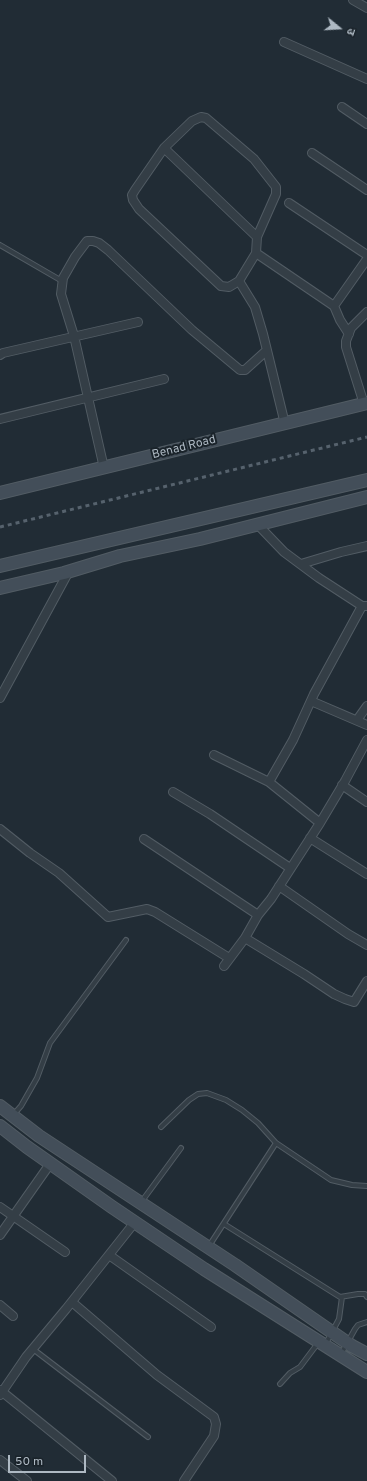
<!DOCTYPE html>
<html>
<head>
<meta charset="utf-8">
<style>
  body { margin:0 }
  #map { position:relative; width:367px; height:1481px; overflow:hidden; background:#212c35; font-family:Overpass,"Noto Sans Devanagari",sans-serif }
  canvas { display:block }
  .north { position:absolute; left:319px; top:8px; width:40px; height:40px; -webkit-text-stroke:3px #1a232a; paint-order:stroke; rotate:108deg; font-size:11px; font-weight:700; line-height:16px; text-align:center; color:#aeb9c3 }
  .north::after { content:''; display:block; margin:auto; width:14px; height:18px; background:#aeb9c3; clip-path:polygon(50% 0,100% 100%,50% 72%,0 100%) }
  .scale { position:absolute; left:8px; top:1455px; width:78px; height:18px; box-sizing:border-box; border:2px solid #aeb9c3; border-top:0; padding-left:5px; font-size:12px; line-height:14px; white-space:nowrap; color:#aeb9c3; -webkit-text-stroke:3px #1a232a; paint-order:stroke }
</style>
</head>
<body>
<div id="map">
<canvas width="367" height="1481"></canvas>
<div class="north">उ</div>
<div class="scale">50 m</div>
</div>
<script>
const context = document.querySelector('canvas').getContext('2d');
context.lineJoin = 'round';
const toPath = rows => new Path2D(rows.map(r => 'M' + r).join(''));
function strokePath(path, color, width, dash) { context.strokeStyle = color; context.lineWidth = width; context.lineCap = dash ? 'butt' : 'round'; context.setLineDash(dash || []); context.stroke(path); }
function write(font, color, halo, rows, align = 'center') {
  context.font = font + ' Overpass,sans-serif'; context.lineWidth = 4; context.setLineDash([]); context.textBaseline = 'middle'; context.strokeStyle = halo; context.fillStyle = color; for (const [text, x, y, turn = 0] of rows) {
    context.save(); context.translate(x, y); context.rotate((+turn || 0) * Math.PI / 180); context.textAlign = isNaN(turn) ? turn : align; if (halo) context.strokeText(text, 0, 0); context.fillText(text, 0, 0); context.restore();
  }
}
const lane = toPath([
  [0,245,62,281],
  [14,1114,21,1106,37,1078,50,1043,126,940],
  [161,1127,189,1100,198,1094,207,1093,226,1100,242,1110,258,1123,276,1143,331,1180,352,1185,367,1186],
  [142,1201,181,1148],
  [224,1224,340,1297,358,1294,365,1294,367,1297],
  [209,1246,276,1143],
  [325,1345,339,1319,342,1297],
  [33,1349,148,1437],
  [341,1354,355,1329,358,1325,367,1322],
  [280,1384,290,1373,300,1367,318,1343]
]);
const street = toPath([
  [353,0,367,8],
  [284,42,367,79],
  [342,107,367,124],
  [164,148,135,190,132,195,133,200,139,209,221,286,229,287,239,281],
  [312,153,367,190],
  [289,203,367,255],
  [257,237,164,148,192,121,201,117,206,118,254,159,276,187,276,194,257,237,256,253,239,281,255,307,263,334,285,424],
  [256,253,334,306,340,320,349,334],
  [334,306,367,259],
  [0,355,3,353,138,322],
  [364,404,346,347,346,341,351,328,367,312],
  [0,419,164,379],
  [104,468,74,336,61,294,63,278,75,257,87,241,93,241,99,243,108,250,192,330,240,370,245,370,266,351],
  [258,525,284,552,319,578,362,606,366,606],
  [301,564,341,552,367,546],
  [0,698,69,571],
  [311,701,367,725],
  [357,720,367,706],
  [214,755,269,782,293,740,314,694,362,606],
  [269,782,320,823],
  [342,785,367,802],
  [173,792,210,814,290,868],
  [0,829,30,853,59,873,108,917,147,909,155,912,229,958],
  [310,838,367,874],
  [144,839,258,915],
  [279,886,348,934,367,945],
  [245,938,304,974,334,994,345,999,354,1002,367,981],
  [224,966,245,938,258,915,271,899,320,823,345,781,367,740],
  [0,1207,65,1252],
  [0,1235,50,1164],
  [109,1255,211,1327],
  [72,1302,157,1375,214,1417,216,1424,214,1436,184,1481],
  [0,1305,13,1316],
  [0,1390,112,1481],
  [0,1395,26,1357,66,1309,135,1222],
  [0,1460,27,1481]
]);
const secondary = toPath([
  [0,493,367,403],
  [0,566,367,480],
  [0,588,64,573,120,556,200,539,367,497],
  [0,1106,39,1136,235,1265,352,1346,367,1354],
  [0,1126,27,1147,112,1207,204,1269,367,1372]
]);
strokePath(lane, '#525c64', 6);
strokePath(street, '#525c64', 10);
strokePath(secondary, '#525c64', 14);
strokePath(lane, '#343e46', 4);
strokePath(street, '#343e46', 8);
strokePath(secondary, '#434e59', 12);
strokePath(toPath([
  [0,527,367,437]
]), '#56626d', 3, [4, 4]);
write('12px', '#aeb9c3', '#1a232a', [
  ["Benad Road",184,448,-14]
]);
</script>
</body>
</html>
